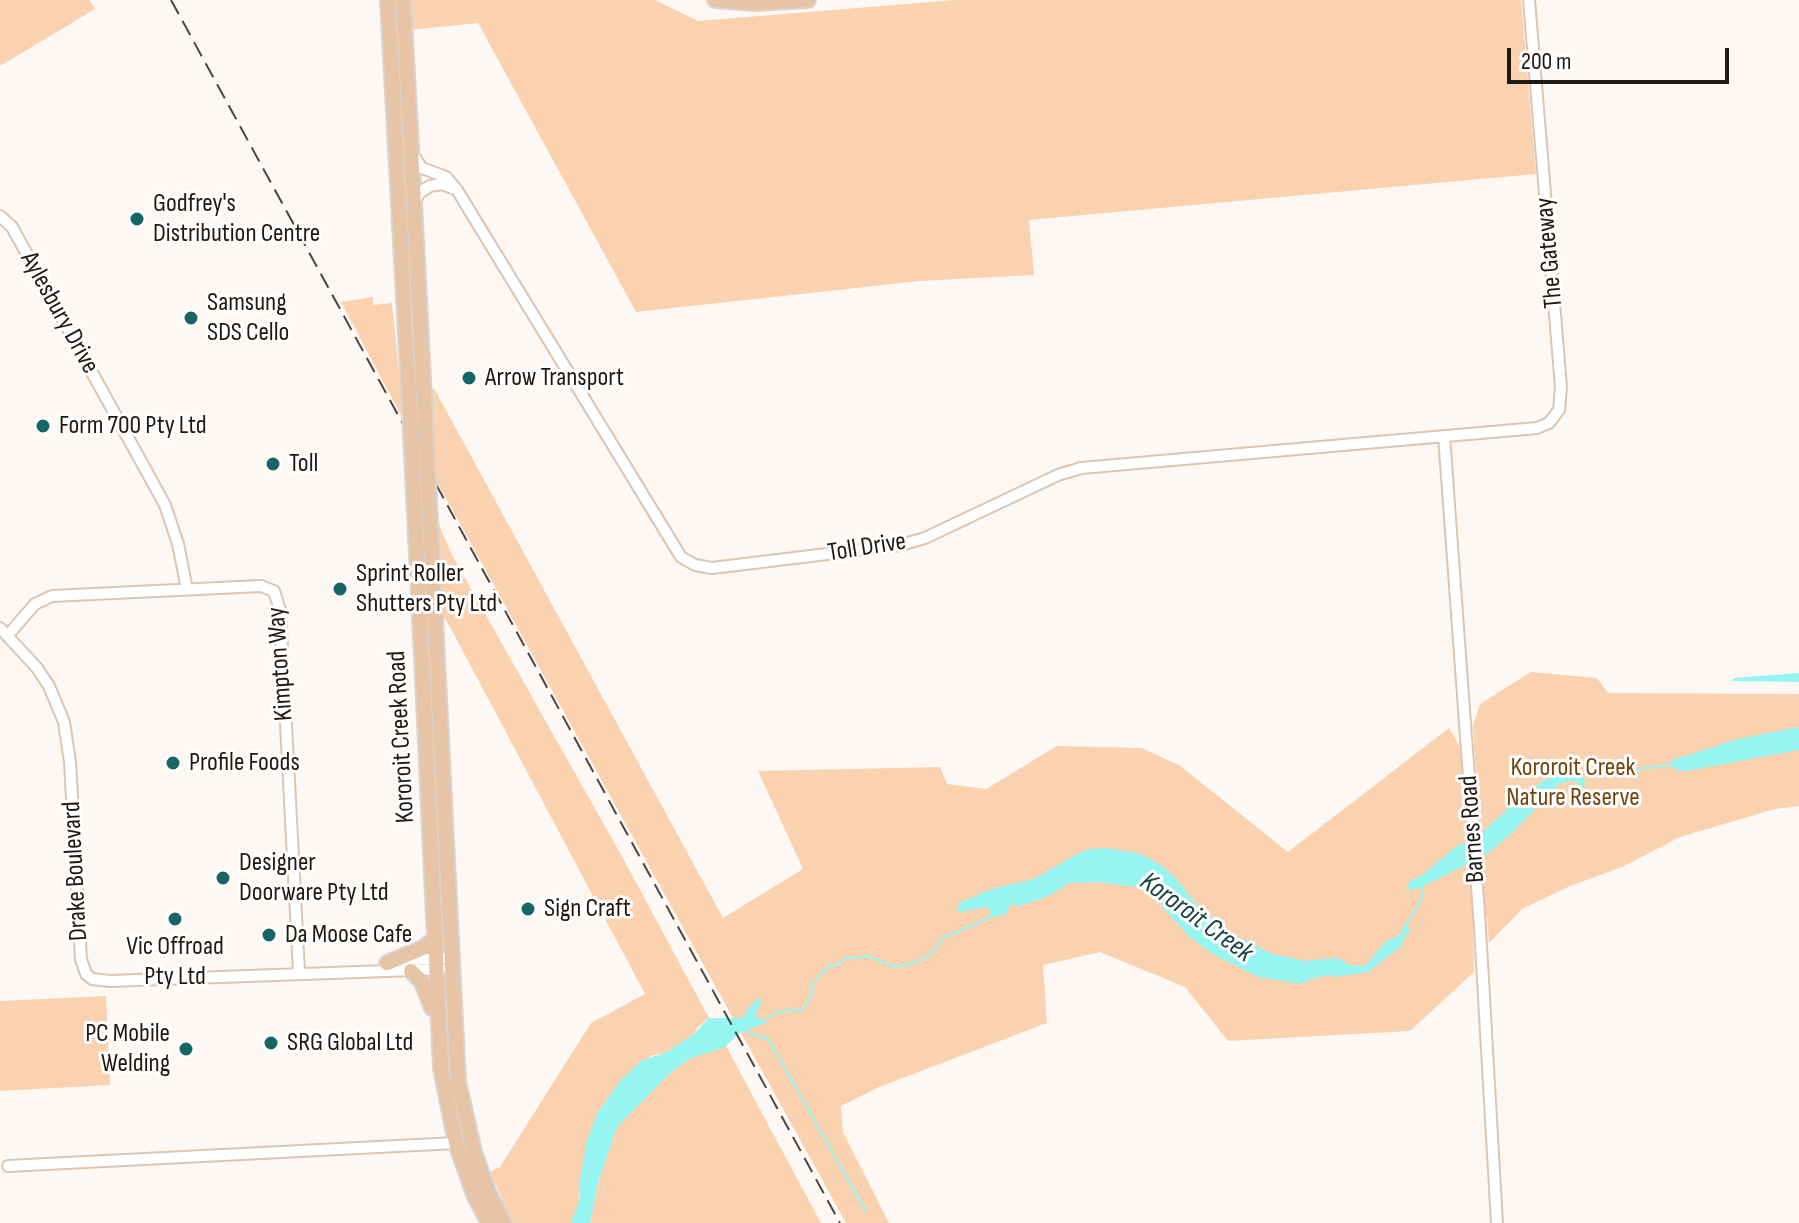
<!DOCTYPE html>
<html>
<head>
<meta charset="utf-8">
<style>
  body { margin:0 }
  #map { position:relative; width:1799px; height:1223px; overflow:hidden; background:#fdf8f4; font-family:"Sofia Sans Condensed",sans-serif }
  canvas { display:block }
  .scale { position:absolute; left:1507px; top:48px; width:222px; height:36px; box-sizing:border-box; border:4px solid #201812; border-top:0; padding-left:10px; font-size:24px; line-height:28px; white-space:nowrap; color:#201812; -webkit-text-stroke:6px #fff; paint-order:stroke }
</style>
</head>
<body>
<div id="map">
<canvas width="1799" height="1223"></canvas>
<div class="scale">200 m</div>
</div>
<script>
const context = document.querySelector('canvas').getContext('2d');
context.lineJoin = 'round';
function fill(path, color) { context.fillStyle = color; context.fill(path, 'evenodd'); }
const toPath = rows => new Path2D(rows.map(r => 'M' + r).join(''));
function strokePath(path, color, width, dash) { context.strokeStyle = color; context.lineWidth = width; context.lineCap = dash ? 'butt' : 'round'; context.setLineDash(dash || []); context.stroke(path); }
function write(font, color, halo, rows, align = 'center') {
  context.font = font + ' "Sofia Sans Condensed",sans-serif'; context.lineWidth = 6; context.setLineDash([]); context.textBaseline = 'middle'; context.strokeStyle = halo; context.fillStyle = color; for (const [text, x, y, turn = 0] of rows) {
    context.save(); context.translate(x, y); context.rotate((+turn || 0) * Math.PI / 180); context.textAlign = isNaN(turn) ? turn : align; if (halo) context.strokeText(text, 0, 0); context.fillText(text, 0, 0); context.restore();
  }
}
fill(toPath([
  [0,0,90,0,95,9,0,66],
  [409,0,655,0,698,21,955,0,1521,0,1536,174,1029,220,1034,275,920,281,636,312,478,23,410,30],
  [373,297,373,305,392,303,404,421,341,302],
  [427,386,435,390,723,918,803,869,758,771,940,767,947,784,986,789,1057,746,1141,748,1179,765,1288,852,1449,728,1462,750,1466,801,1477,794,1473,726,1480,704,1531,672,1597,678,1608,693,1799,694,1799,806,1775,809,1680,837,1622,867,1570,886,1522,909,1489,943,1487,916,1474,924,1473,921,1474,972,1410,1031,1228,1041,1185,987,1100,952,1043,965,1047,1023,879,1087,841,1106,843,1132,889,1223,846,1223,432,473],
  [434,523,439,525,452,555,624,860,709,1018,698,1027,693,1035,665,1053,650,1056,614,1090,598,1112,581,1174,579,1203,572,1223,513,1223,490,1172,500,1167,591,1023,645,994,449,625,439,611],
  [106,996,110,1085,0,1091,0,1001],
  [726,1046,821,1223,590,1223,599,1179,617,1127,668,1075,689,1059]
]), '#fbd2b0');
fill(toPath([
  [1799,673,1799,682,1731,681,1734,678],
  [1799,727,1799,750,1686,771,1678,770,1669,764,1673,760,1738,739],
  [1574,771,1582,773,1586,786,1582,787,1573,780,1559,784,1512,833,1487,854,1420,888,1406,890,1410,881,1422,875,1457,846,1476,838,1526,792,1550,777],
  [1106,848,1141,854,1159,864,1174,876,1202,911,1211,916,1222,929,1272,954,1304,961,1338,958,1352,966,1365,966,1385,942,1401,934,1404,924,1410,929,1400,947,1368,972,1335,977,1328,975,1310,979,1305,983,1295,983,1259,977,1216,956,1191,938,1164,909,1156,896,1145,888,1097,882,1069,883,1051,895,1023,905,1016,906,1011,903,1006,914,991,918,990,909,987,907,960,912,957,909,959,903,992,889,1034,879,1077,854,1089,849],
  [760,998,762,1000,755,1016,768,1022,741,1032,725,1047,689,1059,668,1075,617,1127,599,1179,590,1223,571,1223,580,1198,579,1186,587,1140,598,1112,620,1081,642,1060,665,1053,693,1035,709,1018,743,1018,749,1007]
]), '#96f4f1');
strokePath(toPath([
  [1579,775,1673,765],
  [1405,927,1422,899,1423,887],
  [767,1019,777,1012,803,1009,812,995,811,986,814,982,829,966,836,965,844,959,868,956,896,967,914,963,931,954,941,939,991,917],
  [745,1031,769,1040,866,1212]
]), '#96f4f1', 2);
const minor = toPath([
  [413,155,422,168,446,177,457,190,681,557,695,565,712,568,901,545,925,538,1058,475,1081,468,1537,428,1549,423,1559,410,1561,387,1529,0],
  [415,203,419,193,430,186,442,184,455,189],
  [0,216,12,227,165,505,178,544,187,589],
  [1444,436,1480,928,1497,1223],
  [0,628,37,668,49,686,64,722,70,762,81,959,86,974,92,979,110,981,441,969],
  [8,635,35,604,52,596,261,586,274,591,280,610,299,972],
  [402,960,453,958],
  [8,1166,456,1143]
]);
const major = toPath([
  [388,0,408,371],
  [403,0,418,279],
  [715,0,756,3,808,0],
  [439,699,458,1081,474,1152,489,1194,504,1223],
  [424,700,441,1068,456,1143,475,1197,489,1223],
  [387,963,423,948,436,938],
  [411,971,422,982,432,1008]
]);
strokePath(minor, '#dcc5b3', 14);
strokePath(major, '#d7d5d4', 18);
strokePath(minor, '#fff', 10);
strokePath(major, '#e8c4a6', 14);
strokePath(toPath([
  [171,0,840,1223]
]), '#4c4540', 2, [16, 8]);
const majorBridge = toPath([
  [418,279,439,699],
  [408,371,424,700]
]);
strokePath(majorBridge, '#d7d5d4', 18, []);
strokePath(majorBridge, '#e8c4a6', 14);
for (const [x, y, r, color] of [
  [137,219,8,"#176564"],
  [191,318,8,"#176564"],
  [469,378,8,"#176564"],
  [43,426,8,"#176564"],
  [273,464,8,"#176564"],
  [340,589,8,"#176564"],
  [173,763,8,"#176564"],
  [223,878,8,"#176564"],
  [528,909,8,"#176564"],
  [175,919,8,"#176564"],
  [269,935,8,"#176564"],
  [271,1043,8,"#176564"],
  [186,1049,8,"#176564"]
]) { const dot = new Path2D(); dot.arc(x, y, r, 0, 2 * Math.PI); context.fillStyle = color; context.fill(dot); strokePath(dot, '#fff', 3); }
write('26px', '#201812', '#fff', [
  ["Godfrey's",153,204],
  ["Distribution Centre",153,234],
  ["Samsung",207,303],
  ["SDS Cello",207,333],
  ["Arrow Transport",485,378],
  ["Form 700 Pty Ltd",59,426],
  ["Toll",289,464],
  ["Sprint Roller",356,574],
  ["Shutters Pty Ltd",356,604],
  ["Profile Foods",189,763],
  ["Designer",239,863],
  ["Doorware Pty Ltd",239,893],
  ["Sign Craft",544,909],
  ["Da Moose Cafe",285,935],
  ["Vic Offroad",175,947,"center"],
  ["Pty Ltd",175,977,"center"],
  ["PC Mobile",170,1034,"right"],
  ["Welding",170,1064,"right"],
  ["SRG Global Ltd",287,1043]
], 'left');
write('26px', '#201812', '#fff', [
  ["The Gateway",1550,253,-95],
  ["Aylesbury Drive",59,313,61],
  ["Toll Drive",867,548,-9],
  ["Kimpton Way",281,664,-94],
  ["Kororoit Creek Road",402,737,-93],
  ["Barnes Road",1473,829,-94],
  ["Drake Boulevard",76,871,-93]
]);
write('26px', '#77440d', '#fff', [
  ["Kororoit Creek",1573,768],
  ["Nature Reserve",1573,798]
]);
write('italic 28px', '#184443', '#fff', [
  ["Kororoit Creek",1196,918,36]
]);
</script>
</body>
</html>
